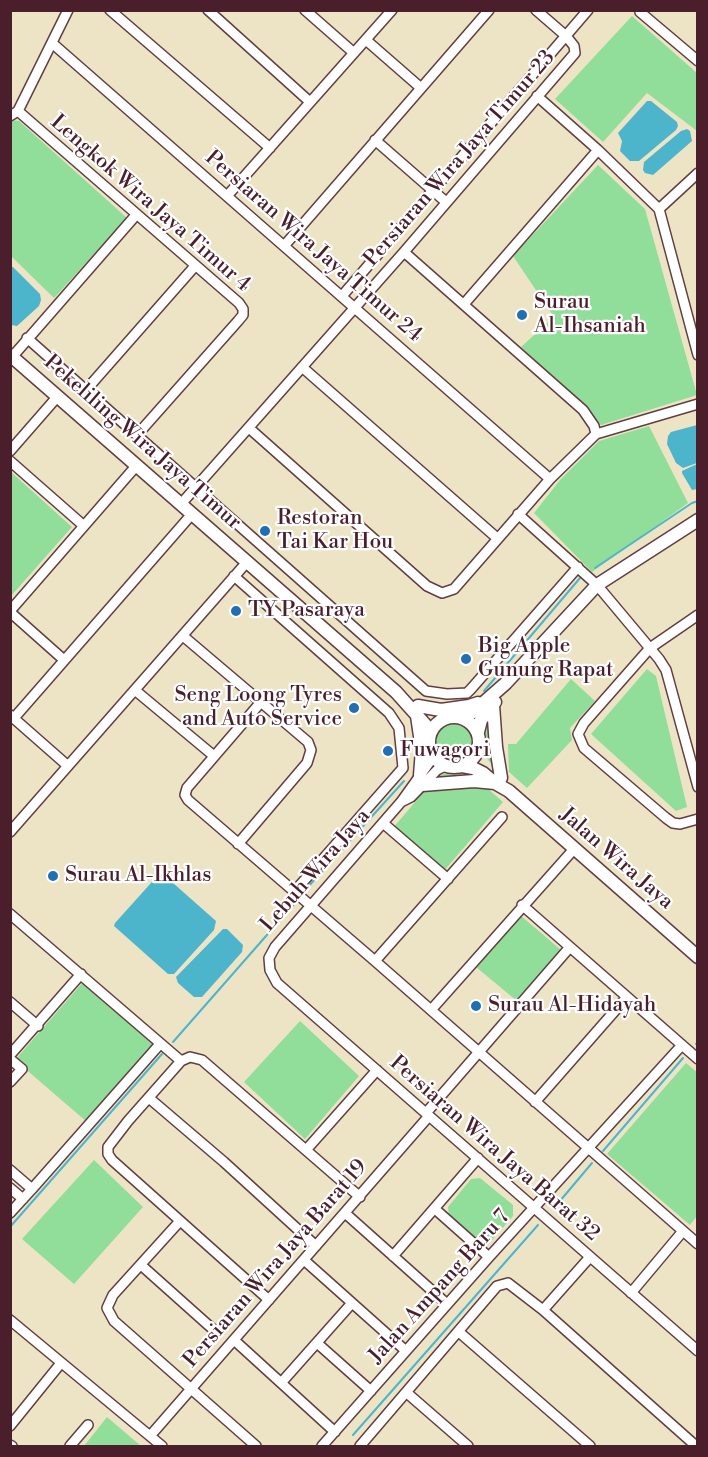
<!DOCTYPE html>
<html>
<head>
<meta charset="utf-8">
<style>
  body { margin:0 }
  #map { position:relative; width:708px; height:1457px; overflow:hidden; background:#ede4c5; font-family:"Libre Bodoni",serif }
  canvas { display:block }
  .frame { position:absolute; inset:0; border:12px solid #4a1f2b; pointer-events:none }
</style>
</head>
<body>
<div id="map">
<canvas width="708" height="1457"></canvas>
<div class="frame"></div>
</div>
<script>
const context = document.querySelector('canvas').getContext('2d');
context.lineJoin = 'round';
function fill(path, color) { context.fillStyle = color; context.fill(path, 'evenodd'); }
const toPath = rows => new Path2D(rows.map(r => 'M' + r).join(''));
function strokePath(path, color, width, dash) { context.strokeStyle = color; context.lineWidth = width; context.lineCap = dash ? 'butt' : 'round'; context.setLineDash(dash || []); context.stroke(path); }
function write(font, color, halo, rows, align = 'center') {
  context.font = font + ' "Libre Bodoni",serif'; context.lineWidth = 4.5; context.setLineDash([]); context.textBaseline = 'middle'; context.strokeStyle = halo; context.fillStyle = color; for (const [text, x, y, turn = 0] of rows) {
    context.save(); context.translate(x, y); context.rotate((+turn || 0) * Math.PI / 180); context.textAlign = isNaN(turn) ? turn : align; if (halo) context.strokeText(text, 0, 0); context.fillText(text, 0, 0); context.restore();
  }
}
fill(toPath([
  [632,16,697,73,697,131,647,93,603,142,555,99],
  [10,120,19,121,127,218,54,298,11,256],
  [598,165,645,209,697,395,601,425,521,347,554,317,513,256],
  [649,426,688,503,592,572,534,513,560,480,599,441],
  [11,472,72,527,11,596],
  [647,669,656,676,687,807,676,811,591,734],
  [571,679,595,701,570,728,572,740,527,788,509,772,508,744,516,744],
  [491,712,497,771,485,756,484,747,484,722],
  '433 742a22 22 0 1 1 44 0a22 22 0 1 1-44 0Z',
  [459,771,479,775,431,781,438,775],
  [427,788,487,788,503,802,443,872,393,828],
  [520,915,561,950,517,1001,476,967],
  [84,981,156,1044,87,1122,15,1060],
  [300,1021,359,1076,305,1139,244,1082],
  [686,1063,698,1073,697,1216,690,1225,607,1154],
  [94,1160,143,1207,74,1284,22,1239],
  [480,1178,513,1205,513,1216,488,1245,483,1245,449,1216,448,1207,471,1179],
  [107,1417,141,1446,84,1446]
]), '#91dd9a');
fill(toPath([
  [647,101,651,101,677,122,678,126,676,130,639,161,630,161,620,151,622,141,618,133],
  [687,129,690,131,692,141,653,175,645,173,643,170,644,162,681,131],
  [11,267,13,267,40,294,41,300,39,306,17,326,11,325],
  [697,425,697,463,683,468,676,463,667,444,668,436,671,432],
  [697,464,697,489,692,490,682,473,682,471],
  [160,873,164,875,216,921,214,930,174,974,168,974,114,926,115,923],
  [223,929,227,929,243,945,242,952,202,997,194,997,178,983,176,977]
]), '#4db5cb');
strokePath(toPath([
  [595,568,692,503,698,501],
  [484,691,580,578],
  [306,889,404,781],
  [173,1042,295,903],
  [696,1044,698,1042],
  [603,1151,683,1058],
  [554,1208,592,1163],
  [10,1227,162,1054],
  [353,1435,538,1225]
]), '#4db5cb', 2);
const minor = toPath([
  [110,10,270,148],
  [208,10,310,102],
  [305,10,354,53],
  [640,12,698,61],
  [366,40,421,88],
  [52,43,550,479],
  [537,96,598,150,659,209,698,355],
  [18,111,239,303,243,309,243,315,238,321,137,435],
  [10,116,18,111,68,10],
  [375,140,446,202],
  [227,196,392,10],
  [659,209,698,173],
  [284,246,489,10],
  [404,252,583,410,594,426,596,434],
  [342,296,588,10],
  [464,304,598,150],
  [27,338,426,691,447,694,467,693,471,689,578,567],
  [13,356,136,215],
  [302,367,497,538],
  [86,390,195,266],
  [249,428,427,586,442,593,454,589,550,479,596,434,698,404],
  [10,451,58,396],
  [10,461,84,526],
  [181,504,404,252,575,53,574,46,566,36,536,10],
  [518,514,597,585,659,659,666,670,698,787],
  [234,576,389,713,399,728,403,768,294,892],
  [10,611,137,465],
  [10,612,64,660],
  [698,615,650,648,584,723,578,734,584,748,666,818,673,823,680,824,698,819],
  [183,636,308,742,311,750,307,763,238,844],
  [136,691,214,756],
  [261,702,187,788,185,795,188,800,375,961,698,1244],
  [10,715,68,766],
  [14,718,192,514],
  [431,753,429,763,401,802,275,947,269,958,270,970,277,983,698,1351],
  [401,802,411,797,437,770,445,766],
  [383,823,448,879],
  [10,832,247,562],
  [522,905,698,1059],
  [10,914,181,1061],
  [375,961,502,817],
  [10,1002,38,1026],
  [431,1010,574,849],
  [10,1055,81,974],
  [10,1059,22,1069,10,1082],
  [149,1098,224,1162,316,1246],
  [535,1102,627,997],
  [426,1113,570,947],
  [306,1150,377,1070],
  [10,1170,32,1189,160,1044],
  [10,1188,23,1199],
  [435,1209,489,1257],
  [10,1213,32,1189],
  [345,1213,447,1304],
  [180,1221,113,1295,107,1308,114,1321,256,1446],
  [393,1256,478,1158],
  [304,1260,406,1351],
  [141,1265,216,1332],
  [631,1293,683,1231],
  [269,1300,112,1160,108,1154,108,1147,128,1121,181,1061,190,1057,202,1060,360,1197],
  [543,1310,590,1257],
  [10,1320,162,1446],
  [459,1332,590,1446],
  [234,1340,335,1432],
  [317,1343,371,1391],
  [281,1383,352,1303],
  [407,1393,468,1446],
  [10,1426,61,1363],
  [150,1436,429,1116],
  [10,1445,12,1446],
  [70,1446,88,1425],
  [322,1446,489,1257,682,1045],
  [360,1446,497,1286,508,1283,543,1310,696,1446]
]);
const tertiary = toPath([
  [10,355,396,692,431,731],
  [493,705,496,747,501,778],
  [418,706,441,710,469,706,478,703],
  [417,716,422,750,420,775],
  '429 742a25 25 0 1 1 50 0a25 25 0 1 1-50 0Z',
  [462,717,473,712,506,683,597,585,698,520],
  [478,732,481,720,495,702],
  [462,766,473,768,483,773,495,783,509,791,698,957],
  [422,785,474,781,495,783]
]);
strokePath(minor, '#623d42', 12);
strokePath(tertiary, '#623d42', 15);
strokePath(minor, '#fff', 9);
strokePath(tertiary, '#fff', 12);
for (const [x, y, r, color] of [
  [522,315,6,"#1f6fb2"],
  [265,531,6,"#1f6fb2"],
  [236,611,6,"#1f6fb2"],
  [466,659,6,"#1f6fb2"],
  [354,708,6,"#1f6fb2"],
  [388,751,6,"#1f6fb2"],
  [53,876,6,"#1f6fb2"],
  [476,1006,6,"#1f6fb2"]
]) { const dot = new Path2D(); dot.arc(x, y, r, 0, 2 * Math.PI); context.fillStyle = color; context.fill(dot); strokePath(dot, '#fff', 2); }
write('21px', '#4a1f2b', '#fff', [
  ["Persiaran Wira Jaya Timur 23",460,159,-49],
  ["Lengkok Wira Jaya Timur 4",150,204,41],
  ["Persiaran Wira Jaya Timur 24",313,247,41],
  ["Pekeliling Wira Jaya Timur",142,443,41],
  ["Jalan Wira Jaya",616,859,41],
  ["Lebuh Wira Jaya",316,871,-49],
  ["Persiaran Wira Jaya Barat 32",494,1149,41],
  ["Persiaran Wira Jaya Barat 19",276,1264,-49],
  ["Jalan Ampang Baru 7",440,1287,-48]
]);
write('21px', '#4a1f2b', '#fff', [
  ["Surau",534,303],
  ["Al-Ihsaniah",534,327],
  ["Restoran",277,519],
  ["Tai Kar Hou",277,543],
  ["TY Pasaraya",248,611],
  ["Big Apple",478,647],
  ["Gunung Rapat",478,671],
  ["Seng Loong Tyres",342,696,"right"],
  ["and Auto Service",342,720,"right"],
  ["Fuwagori",400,751],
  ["Surau Al-Ikhlas",65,876],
  ["Surau Al-Hidayah",488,1006]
], 'left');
</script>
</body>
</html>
